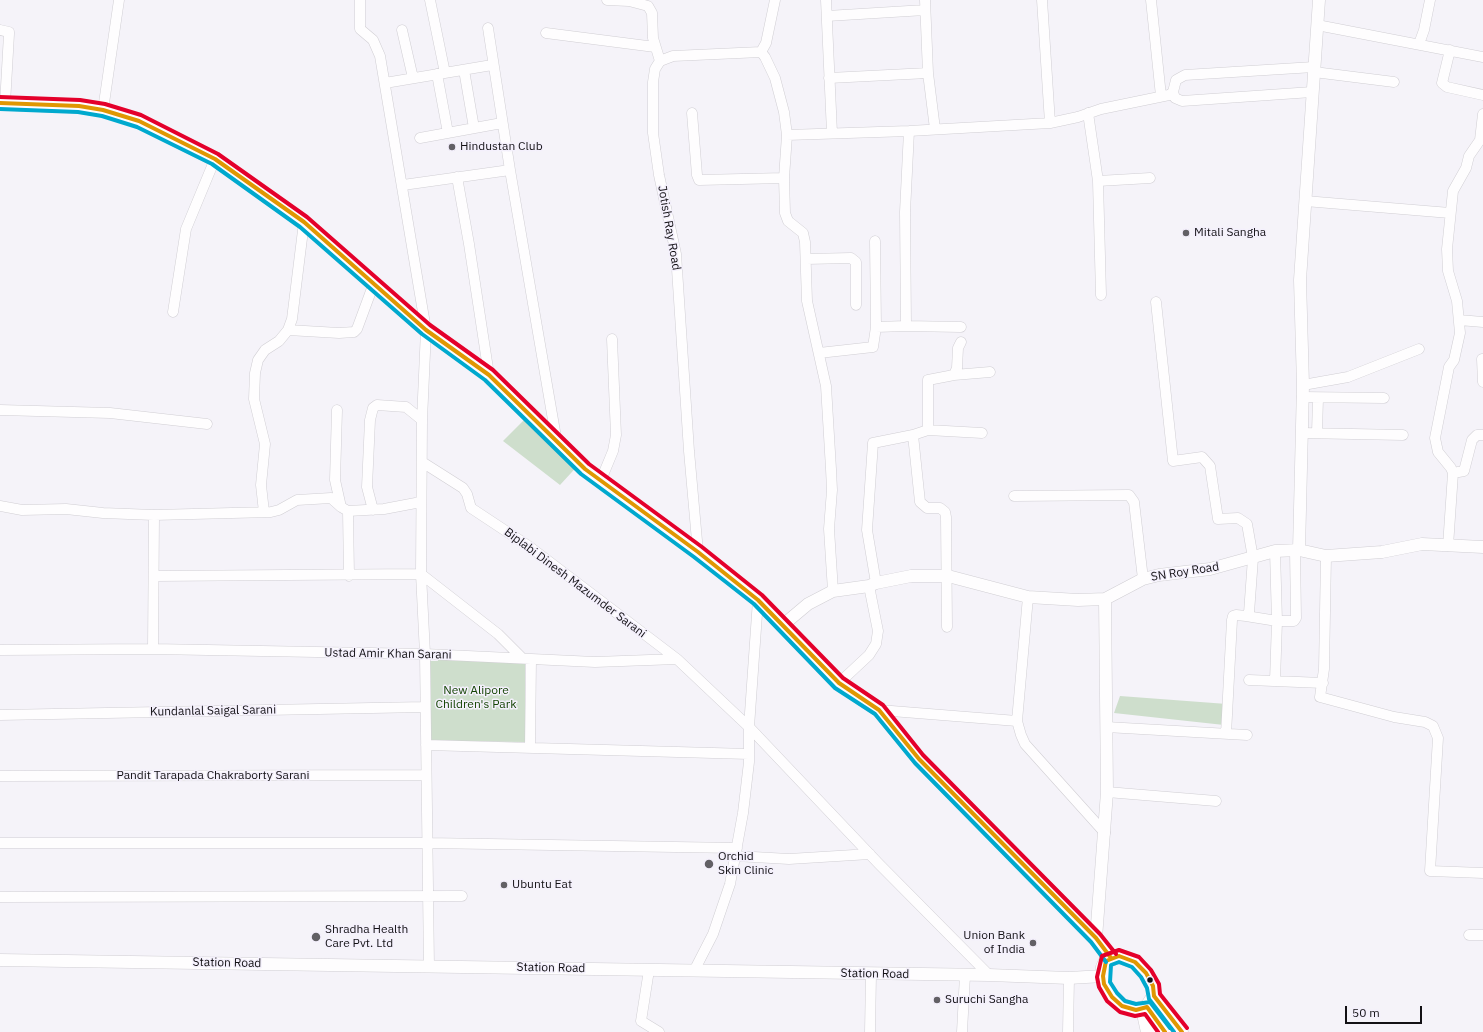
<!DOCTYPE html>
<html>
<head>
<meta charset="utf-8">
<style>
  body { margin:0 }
  #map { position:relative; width:1483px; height:1032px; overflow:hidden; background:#f5f3f9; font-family:"IBM Plex Sans",sans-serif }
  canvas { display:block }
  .scale { position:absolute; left:1345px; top:1006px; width:77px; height:18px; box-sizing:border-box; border:2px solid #131115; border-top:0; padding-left:5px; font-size:12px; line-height:14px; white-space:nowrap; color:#131115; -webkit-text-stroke:3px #f4f0fc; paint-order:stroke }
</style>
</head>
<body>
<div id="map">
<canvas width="1483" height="1032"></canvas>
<div class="scale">50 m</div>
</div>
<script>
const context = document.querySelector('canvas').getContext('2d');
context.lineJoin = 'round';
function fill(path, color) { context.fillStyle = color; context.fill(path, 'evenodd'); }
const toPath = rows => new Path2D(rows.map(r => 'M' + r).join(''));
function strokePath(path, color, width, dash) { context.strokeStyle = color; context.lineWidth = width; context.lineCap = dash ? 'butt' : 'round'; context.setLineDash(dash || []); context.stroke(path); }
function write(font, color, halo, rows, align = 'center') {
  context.font = font + ' "IBM Plex Sans",sans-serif'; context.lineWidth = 3; context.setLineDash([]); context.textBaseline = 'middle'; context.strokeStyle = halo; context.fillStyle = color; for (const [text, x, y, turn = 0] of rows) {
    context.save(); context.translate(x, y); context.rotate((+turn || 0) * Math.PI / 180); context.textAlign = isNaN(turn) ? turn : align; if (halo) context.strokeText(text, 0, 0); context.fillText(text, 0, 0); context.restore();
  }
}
fill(toPath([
  [527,417,582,461,560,485,503,441],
  [438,654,525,654,525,742,430,741,428,661,438,661],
  [1120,696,1227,704,1224,725,1114,713]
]), '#cedecc');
const minor = toPath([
  [360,0,360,29,373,40,380,56,426,330,422,420,421,574,425,654,429,967],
  [430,0,445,73],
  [607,0,629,1,648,6,652,13,653,38,660,61],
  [826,0,832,133],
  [925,0,928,73,935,129],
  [1042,0,1050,123],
  [1151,0,1161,96],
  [827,16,925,10],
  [1317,25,1483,57],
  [488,28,510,170,557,443],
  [0,30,9,32,9,34,5,104],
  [402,30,413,78],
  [546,33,655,47],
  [1419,44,1424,30,1430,0],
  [1450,50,1442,83,1447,87,1483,95],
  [761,52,765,57,775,78,784,112,787,135,909,131,1050,123,1078,117,1101,109,1169,95,1173,92,1176,80,1185,75,1314,67],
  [464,70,474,128],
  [1314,72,1394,82],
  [437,74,448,133],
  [829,78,928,73],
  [385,83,492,65],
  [1173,92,1175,98,1182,101,1312,92],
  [103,110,119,0],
  [692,113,697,175,699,180,784,178],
  [1088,113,1098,181,1101,295],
  [909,131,905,212,906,326,961,327],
  [787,135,784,178,785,213,788,221,803,233,805,242,807,301,826,386,831,469,832,490,829,529,833,591],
  [420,138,502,123],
  [457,177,469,244,489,375],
  [1098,181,1150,178],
  [403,185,510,170],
  [1305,201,1450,213],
  [806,259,851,258,856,262,856,305],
  [1156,302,1173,461,1202,457,1210,466,1218,519,1238,518,1247,524,1253,558,1249,613,1246,616,1236,615,1233,616,1232,620,1226,734],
  [173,312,186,229,215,159],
  [1459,320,1483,322],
  [876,327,906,326],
  [288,330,339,333,354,332,357,329,374,283],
  [819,353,873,347,876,327,875,241],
  [1482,359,1483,382],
  [954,375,990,372],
  [1303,385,1348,377,1419,349],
  [1302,397,1384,398],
  [0,410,110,413,207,424],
  [337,410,335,480,341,507,348,511,349,576],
  [928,430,982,433],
  [1302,433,1403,435],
  [1317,433,1318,398],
  [422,462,463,488,467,494,471,508,530,547,677,659],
  [1453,473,1464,471,1472,440,1477,435,1483,435],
  [601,480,613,451,616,435,612,339],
  [1014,496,1129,495,1134,502,1143,579],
  [0,506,22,510,66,509,103,513,154,515,153,649],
  [373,510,367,487,370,420,373,408,377,405,406,407,422,420],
  [348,511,384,509,421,502],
  [264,512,261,485,265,444,254,399,255,373,258,360,265,350,279,341,288,330,292,319,304,222],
  [154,515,271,512,279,510,297,500,331,498,341,507],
  [1448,546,1453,473,1451,468,1438,452,1435,438,1449,367,1454,360,1460,333,1457,301,1448,271,1447,249,1453,191,1466,168,1469,156,1480,140,1483,114],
  [1275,551,1277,621,1275,681],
  [698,552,689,451,676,254,659,175,653,133,653,82,655,69,660,61,673,56,761,52,766,43,775,0],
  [1326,556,1324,669,1320,697,1394,717,1425,722,1433,726,1438,738,1430,871,1483,873],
  [154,576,421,574,498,634,522,658],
  [876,583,867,530,873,443,913,435],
  [1028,597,1017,721,1021,735,1025,744,1105,833],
  [1246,616,1277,621,1294,621,1296,618,1295,550],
  [947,627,946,517,945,512,940,508,927,508,920,502,913,435,928,430,928,380,954,375,957,368,958,348,961,342],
  [0,650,153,649,425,654,595,662,677,659,749,727,879,864,989,975],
  [1249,680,1323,683],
  [839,683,869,655,876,644,878,631,869,586],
  [879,710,1017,721],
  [0,715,425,707],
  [1106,727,1247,735],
  [426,745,749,754],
  [530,747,531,659],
  [0,776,426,775],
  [1107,792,1216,801],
  [0,843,427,843,737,848],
  [736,856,789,859,870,854],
  [0,897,462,896],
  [1469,935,1483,935],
  [649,970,641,1021,659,1032],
  [694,971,713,934,730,884,743,813,749,762,749,727,758,600],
  [870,1032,871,974],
  [962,1032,965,975],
  [1068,1032,1069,978]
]);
const tertiary = toPath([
  [1299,550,1303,385,1300,280,1319,0],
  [783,625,808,604,833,591,869,586,876,583,911,576,948,576,1028,597,1078,600,1105,599,1143,579,1159,575,1210,569,1275,551,1299,550,1326,556,1382,552,1422,544,1483,547],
  [1096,938,1107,792,1105,599],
  [0,960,989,975,1069,978,1103,976],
  [1154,996,1182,1032],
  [1147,1007,1165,1032]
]);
const secondary = toPath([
  [0,103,79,106,103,110,139,121,215,159,304,222,426,330,489,375,585,469,698,552,758,600,839,683,879,710,919,759,1096,938,1111,958],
  [1119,956,1135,962,1146,973,1153,986,1154,996,1147,1007,1136,1010,1122,1006,1112,997,1104,984,1103,967,1106,961,1119,956],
  [1143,1009,1148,1032]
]);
strokePath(minor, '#d0ced3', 11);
strokePath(tertiary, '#d0ced3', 13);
strokePath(secondary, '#d0ced3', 15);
strokePath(minor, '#fefdfe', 10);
strokePath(tertiary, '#fefdfe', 12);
strokePath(secondary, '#fefdfe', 14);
strokePath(toPath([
  [0,103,79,106,103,110,139,121,215,159,304,222,426,330,489,375,585,469,698,552,758,600,839,683,879,710,919,759,1096,938,1111,958],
  [1165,1032,1147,1007,1136,1010,1122,1006,1112,997,1104,984,1103,976,1106,961,1119,956,1135,962,1146,973,1153,986,1154,996,1182,1032]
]), '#e09702', 4);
strokePath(toPath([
  [0,109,78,112,102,116,137,127,212,164,300,227,422,334,485,380,581,474,694,557,754,604,835,688,875,714,915,763,1091,942,1106,962],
  [1170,1028,1150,1002,1136,1004,1125,1001,1117,993,1110,982,1111,965,1119,962,1132,967,1141,977,1147,988,1149,999,1174,1032]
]), '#00a9ce', 4);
strokePath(toPath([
  [0,97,80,100,105,104,141,115,218,154,307,217,430,325,493,370,589,464,702,547,762,595,843,678,883,705,923,755,1100,934,1116,954],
  [1158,1032,1145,1014,1135,1016,1120,1012,1107,1001,1099,987,1097,977,1102,956,1119,950,1139,957,1151,970,1159,984,1160,994,1187,1028]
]), '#e4002b', 4);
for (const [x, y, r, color] of [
  [452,147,4,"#626065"],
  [1186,233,4,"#626065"],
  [709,864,5,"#626065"],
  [504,885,4,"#626065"],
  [316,937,5,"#626065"],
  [1033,943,4,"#626065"],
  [1150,980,3.5,"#131115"],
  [937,1000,4,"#626065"]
]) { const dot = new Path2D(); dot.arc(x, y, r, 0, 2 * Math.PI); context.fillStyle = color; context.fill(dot); strokePath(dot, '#f4f0fc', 1.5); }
write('12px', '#131115', '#f4f0fc', [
  ["Hindustan Club",460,147],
  ["Mitali Sangha",1194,233],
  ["Orchid",718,857],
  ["Skin Clinic",718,871],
  ["Ubuntu Eat",512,885],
  ["Shradha Health",325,930],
  ["Care Pvt. Ltd",325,944],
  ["Union Bank",1025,936,"right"],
  ["of India",1025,950,"right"],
  ["Suruchi Sangha",945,1000]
], 'left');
write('12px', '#131115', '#f4f0fc', [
  ["Jotish Ray Road",669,228,80],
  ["SN Roy Road",1185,572,-9],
  ["Biplabi Dinesh Mazumder Sarani",575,583,37],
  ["Ustad Amir Khan Sarani",388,654,1],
  ["Kundanlal Saigal Sarani",213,711,-1],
  ["Pandit Tarapada Chakraborty Sarani",213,776],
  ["Station Road",227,963,1],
  ["Station Road",551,968,1],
  ["Station Road",875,974,1]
]);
write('12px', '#134403', '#f4f0fc', [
  ["New Alipore",476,691],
  ["Children's Park",476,705]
]);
</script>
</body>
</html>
